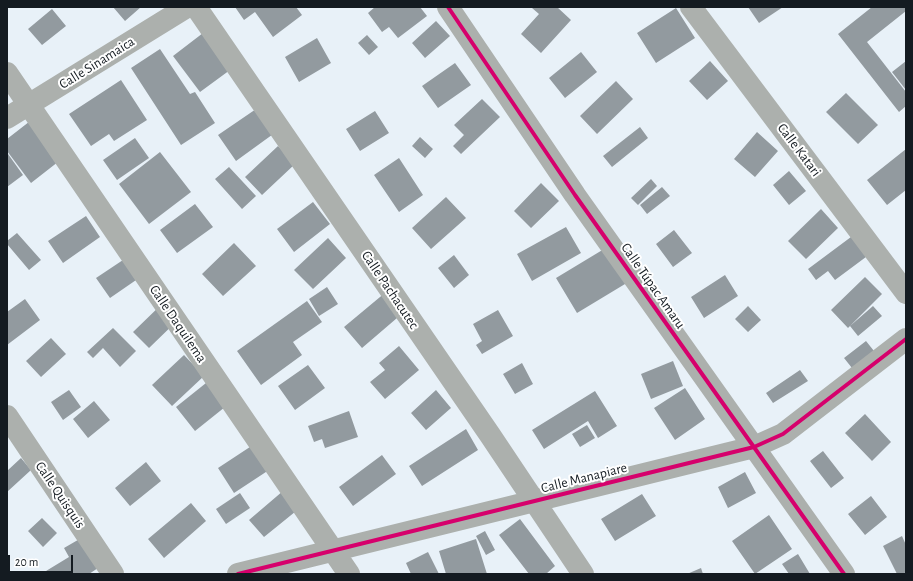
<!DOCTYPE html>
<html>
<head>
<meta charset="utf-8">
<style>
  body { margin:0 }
  #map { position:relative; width:913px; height:581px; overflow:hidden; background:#e8f1f8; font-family:"Alegreya Sans",sans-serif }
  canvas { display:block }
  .frame { position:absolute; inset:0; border:8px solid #141b21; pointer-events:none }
  .scale { position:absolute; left:8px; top:555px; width:65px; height:18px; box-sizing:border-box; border:2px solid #141b21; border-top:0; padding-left:5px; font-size:12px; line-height:14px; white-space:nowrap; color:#141b21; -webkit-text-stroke:3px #fff; paint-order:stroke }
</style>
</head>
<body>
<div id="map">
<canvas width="913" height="581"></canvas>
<div class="frame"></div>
<div class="scale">20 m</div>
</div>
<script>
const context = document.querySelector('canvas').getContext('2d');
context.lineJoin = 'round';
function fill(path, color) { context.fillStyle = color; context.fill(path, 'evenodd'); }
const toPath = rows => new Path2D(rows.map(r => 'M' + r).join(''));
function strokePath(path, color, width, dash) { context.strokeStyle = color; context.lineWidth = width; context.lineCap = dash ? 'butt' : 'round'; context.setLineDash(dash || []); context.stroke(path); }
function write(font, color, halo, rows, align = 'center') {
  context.font = font + ' "Alegreya Sans",sans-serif'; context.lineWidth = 4; context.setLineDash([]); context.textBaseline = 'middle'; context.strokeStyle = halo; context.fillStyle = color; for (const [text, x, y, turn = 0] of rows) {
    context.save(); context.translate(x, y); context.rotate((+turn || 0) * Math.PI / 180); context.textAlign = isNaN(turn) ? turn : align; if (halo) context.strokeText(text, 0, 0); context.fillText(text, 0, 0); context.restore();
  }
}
fill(toPath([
  [113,7,141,7,125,21],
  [235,7,296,7,302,15,273,37,255,12,244,20],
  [375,7,420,7,427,16,398,38,389,27,382,32,368,13],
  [533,7,557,7,571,20,541,53,521,34,539,14,532,8],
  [748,7,783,7,759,23],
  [872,7,906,7,906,11,867,42,906,92,906,106,899,112,838,34],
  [676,8,695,38,656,63,637,33],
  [52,9,66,26,42,45,28,29],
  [436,21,450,36,425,58,412,43],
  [203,33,230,70,200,92,173,56],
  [367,35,378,47,369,55,358,43],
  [317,38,331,63,299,82,285,57],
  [160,49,190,94,195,92,215,123,181,145,131,68],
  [581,52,597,72,565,98,549,78],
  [710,61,728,81,707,100,689,81],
  [906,61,906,90,892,72],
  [455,63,471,85,438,108,422,86],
  [121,80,147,120,114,141,109,134,91,146,69,114],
  [616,81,633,99,597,134,580,116],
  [846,93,878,125,858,144,826,112],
  [482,99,500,117,461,154,453,146,464,135,454,125],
  [259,107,276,132,236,161,218,135],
  [375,111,389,133,360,151,346,129],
  [34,118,63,158,31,183,7,151,7,139],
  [640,127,648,138,612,167,603,156],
  [757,132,778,151,755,177,734,159],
  [420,137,433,149,425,158,412,146],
  [135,138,149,158,117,180,103,160],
  [278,146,295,164,262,195,245,177],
  [906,149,906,190,887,205,867,180],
  [160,152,191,192,149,224,119,184],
  [8,154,23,175,7,187,7,155],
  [399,158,423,195,399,212,374,175],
  [229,167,256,196,242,209,215,179],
  [789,171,806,191,789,205,773,185],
  [651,179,657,186,638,205,631,198],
  [541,183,559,201,531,228,514,211],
  [662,187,670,196,647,214,640,205],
  [446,197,466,218,431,249,412,228],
  [313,202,330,224,294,252,277,229],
  [195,204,213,227,177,253,160,230],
  [821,209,838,228,806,259,788,241],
  [86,216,100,237,63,263,48,241],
  [566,227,581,253,532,281,517,254],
  [674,230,692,253,673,267,656,244],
  [17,233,41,260,29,270,7,244,7,241],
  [855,234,870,254,835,280,828,271,816,280,808,269],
  [328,238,346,258,313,289,294,270],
  [234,243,256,266,223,296,202,274],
  [609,246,630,281,577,313,556,278],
  [454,255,469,275,454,288,438,268],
  [126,258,139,278,110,298,96,278],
  [725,275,738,296,704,318,691,297],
  [865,277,882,294,848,328,831,310],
  [327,287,338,304,319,316,309,299],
  [386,292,404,312,362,348,344,327],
  [25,299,40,320,7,345,7,312],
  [165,301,181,317,149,348,133,332],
  [307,301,322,322,293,342,302,355,261,385,237,351],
  [748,306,761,320,748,332,735,319],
  [873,306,882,316,858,336,850,326],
  [498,310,513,336,482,354,476,345,482,341,473,324],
  [113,328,136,351,120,367,103,348,93,358,87,352],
  [51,338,66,354,41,377,26,361],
  [866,341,874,351,852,368,844,358],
  [399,346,419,370,385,399,370,382,385,370,379,363],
  [184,355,204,376,172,406,152,385],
  [673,361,683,386,651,399,641,374],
  [522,363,533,384,515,394,503,374],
  [308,365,325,388,295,410,278,386],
  [800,370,808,381,773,403,766,393],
  [206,383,225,407,195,431,176,407],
  [685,388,705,419,675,440,654,408],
  [69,390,81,407,63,420,51,402],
  [436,390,451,408,426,430,411,413],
  [595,391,617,426,598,438,588,421,544,449,532,430],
  [94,401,110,420,88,438,73,419],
  [349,411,358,437,325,448,322,439,314,442,308,426],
  [865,414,891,442,872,461,845,433],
  [587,425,595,438,580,447,572,434],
  [466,429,478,450,422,486,409,466],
  [256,443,272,468,234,493,218,468],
  [823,451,844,478,831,488,810,461],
  [382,455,396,474,353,506,339,487],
  [21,458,31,470,7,492,7,471],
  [146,462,161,481,130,506,115,488],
  [745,472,756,493,728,508,718,487],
  [290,485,306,503,264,537,249,520],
  [240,493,250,508,226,524,216,509],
  [642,494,656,516,615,541,601,519],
  [871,496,887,517,865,535,848,514],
  [191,503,206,521,164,558,148,539],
  [769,515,792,549,755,574,732,541],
  [42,518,57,533,43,547,28,531],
  [520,519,555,566,546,574,529,574,499,535],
  [485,531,495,550,486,555,476,536],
  [902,536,906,545,906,572,903,574,897,574,883,546],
  [83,537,101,566,89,574,48,574,46,571,69,557,64,548],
  [476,539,487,574,446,574,439,551],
  [428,552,439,574,411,574,406,563],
  [798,554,810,574,789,574,782,564],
  [701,568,703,574,687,574]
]), '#929a9f');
strokePath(toPath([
  [196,7,490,435,583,574],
  [448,7,575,195,844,574],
  [691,7,906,293],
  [7,73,349,574],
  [7,118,187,7],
  [7,416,113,574],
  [238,574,754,447,783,434,906,339]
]), '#acb0ad', 22);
strokePath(toPath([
  [448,7,575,195,844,574],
  [238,574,754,447,783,434,906,339]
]), '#d6006c', 4);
write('14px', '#141b21', '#fff', [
  ["Calle Sinamaica",97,63,-32],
  ["Calle Katari",799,150,53],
  ["Calle Túpac Amaru",653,286,55],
  ["Calle Pachacutec",390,290,56],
  ["Calle Daquilema",178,324,56],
  ["Calle Manapiare",584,478,-14],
  ["Calle Quisquis",60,495,56]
]);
</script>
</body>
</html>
